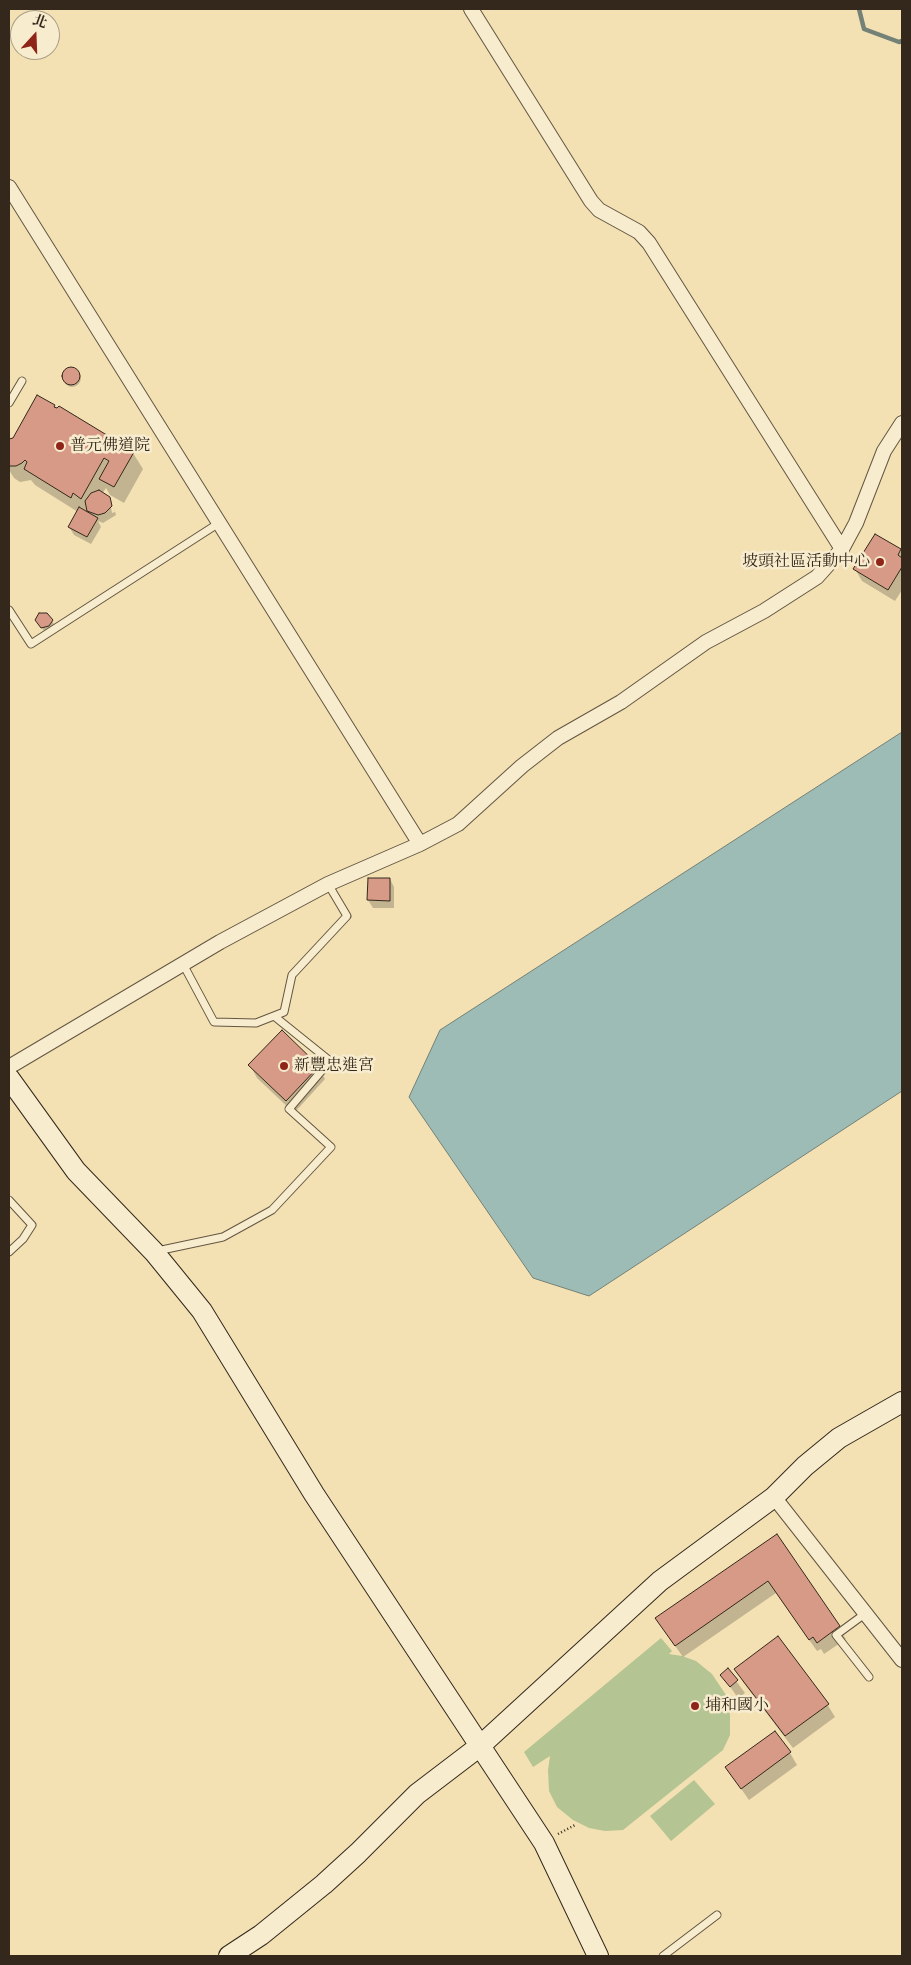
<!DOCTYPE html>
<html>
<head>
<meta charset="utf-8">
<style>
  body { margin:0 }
  #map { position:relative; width:911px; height:1965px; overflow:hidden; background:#f3e1b4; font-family:"Libre Bodoni","Noto Serif TC",serif }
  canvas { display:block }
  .frame { position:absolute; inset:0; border:10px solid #33281b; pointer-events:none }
  .north { position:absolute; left:10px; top:10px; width:50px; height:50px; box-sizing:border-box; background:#f7ecce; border:1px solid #a99e86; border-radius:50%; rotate:20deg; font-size:14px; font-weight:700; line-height:20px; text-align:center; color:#33281b }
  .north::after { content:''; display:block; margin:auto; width:18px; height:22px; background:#8f2418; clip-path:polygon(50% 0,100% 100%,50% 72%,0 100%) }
</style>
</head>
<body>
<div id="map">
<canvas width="911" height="1965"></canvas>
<div class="frame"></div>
<div class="north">北</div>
</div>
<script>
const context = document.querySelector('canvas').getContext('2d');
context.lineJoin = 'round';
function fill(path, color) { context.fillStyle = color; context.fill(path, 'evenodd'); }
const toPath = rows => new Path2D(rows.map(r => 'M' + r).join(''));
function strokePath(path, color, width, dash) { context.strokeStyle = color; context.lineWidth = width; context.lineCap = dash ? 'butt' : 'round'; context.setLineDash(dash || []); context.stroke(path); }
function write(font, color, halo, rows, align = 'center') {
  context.font = font + ' "Libre Bodoni","Noto Serif TC",serif'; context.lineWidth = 5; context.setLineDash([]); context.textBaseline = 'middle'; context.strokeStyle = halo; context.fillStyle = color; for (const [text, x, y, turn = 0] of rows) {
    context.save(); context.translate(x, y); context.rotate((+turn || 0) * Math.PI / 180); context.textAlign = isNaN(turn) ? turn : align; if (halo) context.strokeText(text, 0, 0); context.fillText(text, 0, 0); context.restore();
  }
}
fill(toPath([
  [661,1638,672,1651,669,1654,682,1656,696,1661,712,1674,726,1695,730,1715,730,1735,723,1750,623,1830,605,1831,589,1828,573,1820,557,1807,549,1791,548,1770,550,1756,533,1767,524,1752],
  [694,1780,715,1804,671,1841,650,1816]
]), '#b4c492');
const water = toPath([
  [902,732,902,1091,589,1296,533,1278,409,1097,440,1030,902,732]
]);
fill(water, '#9dbcb5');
strokePath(water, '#738177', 1);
fill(toPath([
  '63 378a9 9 0 1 1 18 0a9 9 0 1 1-18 0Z',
  [54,406,56,409,114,441,118,447,133,453,143,469,124,503,110,495,106,488,102,494,109,498,112,502,110,502,112,513,115,512,113,504,116,515,103,523,98,521,101,527,91,544,74,535,69,527,78,512,35,485,31,480,20,482,14,478,9,470,9,441,14,439],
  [876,535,900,550,902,554,902,590,895,601,862,581,855,569],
  [37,620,52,621,54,624,51,630,44,631],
  [390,879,394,887,394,908,373,908,368,900],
  [282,1032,318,1067,325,1079,294,1113,257,1078,250,1065],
  [776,1536,846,1639,824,1654,821,1649,817,1651,776,1593,683,1657,664,1630],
  [736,1669,827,1704,835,1717,793,1748,743,1682],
  [728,1670,745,1693,738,1698,722,1675],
  [790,1753,797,1765,749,1800,726,1767]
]), '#0003');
strokePath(toPath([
  [859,9,864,29,899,42,902,41]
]), '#738177', 4.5);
const building = toPath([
  '62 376a9 9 0 1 1 18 0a9 9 0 1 1-18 0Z',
  [37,395,55,405,54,407,57,408,59,406,115,440,111,448,115,450,119,443,134,452,114,487,99,479,109,461,104,458,81,499,73,493,71,498,24,469,27,462,25,460,22,463,16,466,9,466,9,439,13,438,37,395],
  [99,490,110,497,112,506,105,513,98,515,87,511,85,501,91,493,99,490],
  [79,507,98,518,87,537,68,527,79,507],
  [875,534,901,549,898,555,902,558,902,567,888,590,853,569,875,534],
  [39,613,47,613,53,620,49,626,41,628,35,620,39,613],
  [368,878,390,878,390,901,367,900,368,878],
  [282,1030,319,1066,286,1101,248,1065,282,1030],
  [777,1534,840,1626,817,1643,813,1637,809,1640,768,1581,675,1646,655,1618,777,1534],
  [778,1636,829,1704,785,1736,734,1669,778,1636],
  [728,1668,738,1680,730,1687,720,1675,728,1668],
  [775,1731,791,1752,741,1789,725,1767,775,1731]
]);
fill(building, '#d79a86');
strokePath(building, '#33281b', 1);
const lane = toPath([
  [9,403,22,381],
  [9,610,31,644,219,523],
  [183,964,214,1022,256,1023,284,1012,292,975,347,916,328,884],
  [9,1200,32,1225,23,1239,9,1252],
  [157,1251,223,1237,272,1210,331,1147,289,1109,330,1061,274,1016],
  [866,1613,836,1635,869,1677],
  [663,1956,717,1915]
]);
const street = toPath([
  [471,9,591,201,599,210,639,232,649,243,842,549],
  [9,187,420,844],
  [9,1067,220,942,328,884,420,844,458,824,522,766,558,738,621,702,706,642,764,611,817,577,842,549,856,523,884,451,902,423],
  [774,1497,902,1660]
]);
const secondary = toPath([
  [9,1078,76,1171,154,1252,202,1311,314,1494,544,1843,598,1956],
  [229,1956,261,1935,324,1884,358,1853,417,1794,480,1746,660,1581,774,1497,805,1466,839,1438,902,1402]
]);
strokePath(lane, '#635641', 9);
strokePath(street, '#635641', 16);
strokePath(secondary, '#33281b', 22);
strokePath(toPath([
  [558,1834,575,1825]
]), '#33281b', 2.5, [1, 2.5]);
strokePath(lane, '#f7ecce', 7);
strokePath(street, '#f7ecce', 14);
strokePath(secondary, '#f7ecce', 20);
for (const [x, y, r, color] of [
  [60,446,5,"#8f2418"],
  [880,562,5,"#8f2418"],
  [284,1066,5,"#8f2418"],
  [695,1706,5,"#8f2418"]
]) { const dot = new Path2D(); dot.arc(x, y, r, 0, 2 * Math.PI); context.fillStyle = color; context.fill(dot); strokePath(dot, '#f7ecce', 2); }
write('16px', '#33281b', '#f7ecce', [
  ["普元佛道院",70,446],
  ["坡頭社區活動中心",870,562,"right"],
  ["新豐忠進宮",294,1066],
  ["埔和國小",705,1706]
], 'left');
</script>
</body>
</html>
